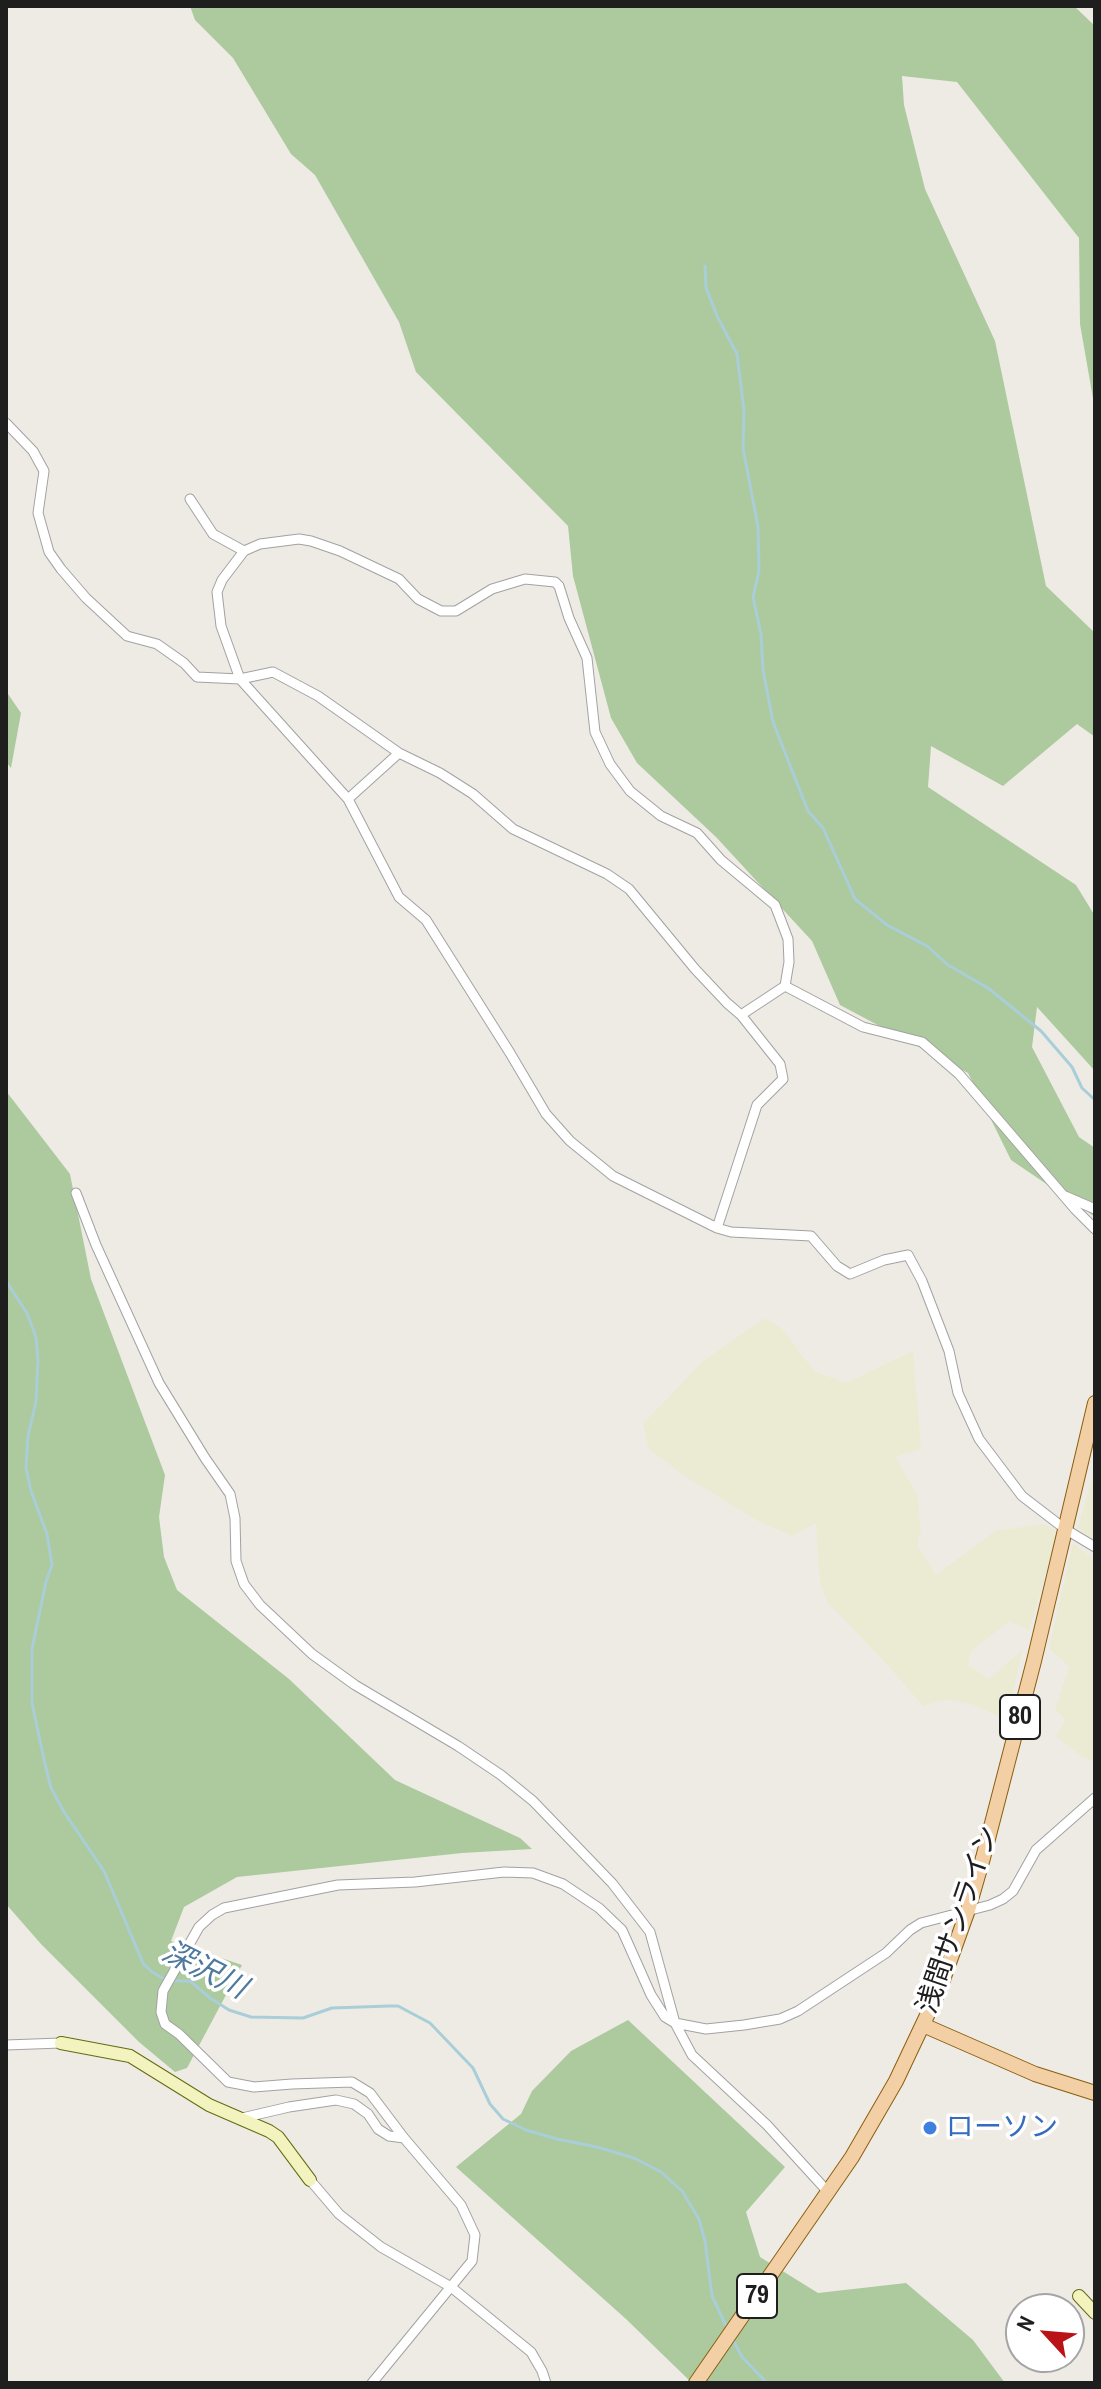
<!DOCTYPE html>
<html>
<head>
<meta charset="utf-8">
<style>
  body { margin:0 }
  #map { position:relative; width:1101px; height:2389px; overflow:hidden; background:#eeebe5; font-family:"Archivo Narrow",sans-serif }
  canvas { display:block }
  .frame { position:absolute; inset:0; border:8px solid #1e1e1e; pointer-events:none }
  .north { position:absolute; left:1005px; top:2293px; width:80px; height:80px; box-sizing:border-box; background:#fff; border:2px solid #a5a5a5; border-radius:50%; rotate:296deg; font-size:22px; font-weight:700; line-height:32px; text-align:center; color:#1e1e1e }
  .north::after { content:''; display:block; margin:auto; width:28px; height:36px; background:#b91317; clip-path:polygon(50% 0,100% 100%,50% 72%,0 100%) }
</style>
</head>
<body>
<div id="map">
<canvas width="1101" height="2389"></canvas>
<div class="frame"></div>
<div class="north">N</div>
</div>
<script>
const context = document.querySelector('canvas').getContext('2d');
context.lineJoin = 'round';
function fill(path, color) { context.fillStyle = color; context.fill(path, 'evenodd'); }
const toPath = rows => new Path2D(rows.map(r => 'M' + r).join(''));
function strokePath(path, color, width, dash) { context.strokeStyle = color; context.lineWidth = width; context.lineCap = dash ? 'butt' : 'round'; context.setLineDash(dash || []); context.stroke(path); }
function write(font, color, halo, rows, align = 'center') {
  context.font = font + ' "Archivo Narrow","Noto Sans JP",sans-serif'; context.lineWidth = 7; context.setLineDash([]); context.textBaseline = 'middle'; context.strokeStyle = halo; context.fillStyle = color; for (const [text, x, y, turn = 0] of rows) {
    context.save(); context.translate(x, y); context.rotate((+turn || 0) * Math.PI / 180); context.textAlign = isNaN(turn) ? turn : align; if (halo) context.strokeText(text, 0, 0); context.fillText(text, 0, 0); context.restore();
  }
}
fill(toPath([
  [765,1318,783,1330,814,1371,846,1383,913,1351,921,1449,895,1457,917,1493,921,1530,917,1545,936,1575,995,1531,1044,1524,1058,1532,1029,1631,1010,1621,971,1651,968,1665,989,1679,1023,1649,1006,1720,975,1705,948,1699,923,1706,883,1660,828,1603,820,1584,816,1523,792,1536,758,1521,683,1475,648,1448,643,1424,703,1361],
  [1095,1468,1095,1542,1078,1528],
  [1073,1543,1095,1561,1095,1761,1082,1757,1056,1736,1066,1720,1055,1709,1069,1667,1049,1648]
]), '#eaebd2');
fill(toPath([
  [190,6,1074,6,1095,26,1095,410,1080,324,1079,238,957,82,902,76,904,105,925,189,995,341,1046,586,1095,633,1095,737,1077,724,1003,786,931,746,928,787,1076,885,1095,916,1095,1071,1037,1007,1032,1047,1079,1137,1095,1148,1095,1217,1011,1160,968,1073,840,1005,812,941,716,837,637,763,611,718,573,576,568,526,416,372,399,322,315,175,291,154,233,58,195,20],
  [6,691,21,713,11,768,6,762],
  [6,1091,70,1174,91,1279,165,1475,159,1517,164,1557,177,1590,289,1679,395,1780,520,1838,532,1849,462,1853,237,1877,184,1907,171,1941,242,1965,187,2068,175,2072,139,2042,41,1944,6,1904],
  [628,2020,785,2167,746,2212,760,2257,818,2293,906,2283,973,2340,1005,2383,692,2383,626,2319,456,2167,521,2114,532,2091,571,2051]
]), '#acca9e');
strokePath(toPath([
  [705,266,706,288,718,318,737,354,744,411,743,448,758,527,759,571,753,597,761,634,763,670,773,722,808,811,823,828,855,899,887,925,927,946,948,965,988,988,1041,1031,1072,1067,1082,1088,1095,1100],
  [6,1281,27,1313,36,1337,38,1361,36,1402,28,1436,26,1468,31,1491,47,1534,52,1565,46,1582,32,1649,32,1703,45,1764,51,1788,64,1812,104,1871,143,1963,152,1972,166,1980],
  [173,1981,190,1981,210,1998,229,2010,251,2017,303,2018,332,2008,389,2006,398,2006,430,2023,473,2068,490,2104,503,2119,526,2130,557,2139,597,2147,634,2158,661,2172,682,2191,699,2219,705,2241,712,2296,728,2330],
  [733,2340,742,2357,767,2383]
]), '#a9ced8', 3);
const street = toPath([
  [6,423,33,451,44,471,38,513,49,552,61,569,86,598,127,636,157,644,184,663,197,677,240,679,273,672,318,696,399,753,440,773,473,794,513,829,607,874,629,889,695,969,727,1003,741,1015,780,1064,783,1079,757,1105,717,1228],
  [190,499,213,534,244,551,260,544,299,539,311,541,340,551,399,579,418,599,441,611,456,611,492,589,525,579,555,582,559,586,569,618,587,658,595,732,610,764,630,791,661,816,697,833,721,860,775,905,788,939,789,962,785,986,741,1015],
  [244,551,222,580,217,592,221,626,240,679,348,799,399,897,426,920,510,1053,546,1114,570,1141,613,1176,717,1228,731,1232,811,1236,837,1266,850,1274,884,1260,908,1255,922,1281,949,1351,958,1393,979,1439,1022,1496,1065,1529,1095,1547],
  [348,799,399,753],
  [785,986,863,1027,922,1042,959,1074,1075,1209,1095,1229],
  [76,1193,96,1245,159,1383,205,1458,230,1494,235,1518,236,1561,244,1584,260,1605,312,1654,355,1685,458,1746,501,1775,533,1801,612,1883,650,1932,675,2023,692,2055,767,2125,829,2193],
  [1065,1196,1095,1209],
  [6,2045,61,2043],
  [242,2118,289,2107,336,2100,354,2104,368,2114,378,2129,389,2136,404,2138],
  [310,2180,339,2214,381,2247,451,2287,531,2352,542,2371,546,2383],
  [372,2383,472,2261,475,2235,461,2205,404,2138,370,2093,352,2082,292,2084,254,2087,228,2082,179,2034,165,2024,161,2012,163,1991,199,1927,212,1915,224,1908,338,1885,415,1882,504,1872,533,1873,563,1884,599,1908,622,1930,651,1995,665,2017,675,2023,706,2029,744,2025,780,2019,798,2011,886,1953,910,1930,921,1923,990,1905,1003,1899,1013,1891,1036,1850,1095,1798]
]);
const secondary = toPath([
  [61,2043,130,2056,209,2105,269,2131,278,2137,310,2180],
  [1079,2296,1095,2313]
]);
const primary = toPath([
  [923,2025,1035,2074,1095,2093],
  [696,2383,852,2157,896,2081,940,1988,968,1910,983,1858,1034,1661,1095,1403]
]);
strokePath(street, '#a2a2a2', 11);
strokePath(secondary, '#636b0f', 14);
strokePath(primary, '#8a5e0e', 16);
strokePath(street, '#fff', 9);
strokePath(secondary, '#f2f3be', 12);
strokePath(primary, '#f3cfa5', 14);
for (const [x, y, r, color] of [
  [930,2128,8,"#3f7fe0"]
]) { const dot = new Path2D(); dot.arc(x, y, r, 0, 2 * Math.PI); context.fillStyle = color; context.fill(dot); strokePath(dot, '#fff', 3); }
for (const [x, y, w] of [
  [1020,1717,40],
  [757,2296,40]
]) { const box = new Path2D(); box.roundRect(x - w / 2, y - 22, w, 44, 6); context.fillStyle = '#fff'; context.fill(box); strokePath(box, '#1e1e1e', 2); }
write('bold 26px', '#1e1e1e', null, [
  ["80",1020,1717],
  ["79",757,2296]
]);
write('28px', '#1e1e1e', '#fff', [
  ["浅間サンライン",959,1920,-71]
]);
write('28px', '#366cbe', '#fff', [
  ["ローソン",946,2128]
], 'left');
write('italic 30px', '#50799e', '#fff', [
  ["深沢川",204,1971,27]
]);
</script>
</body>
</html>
